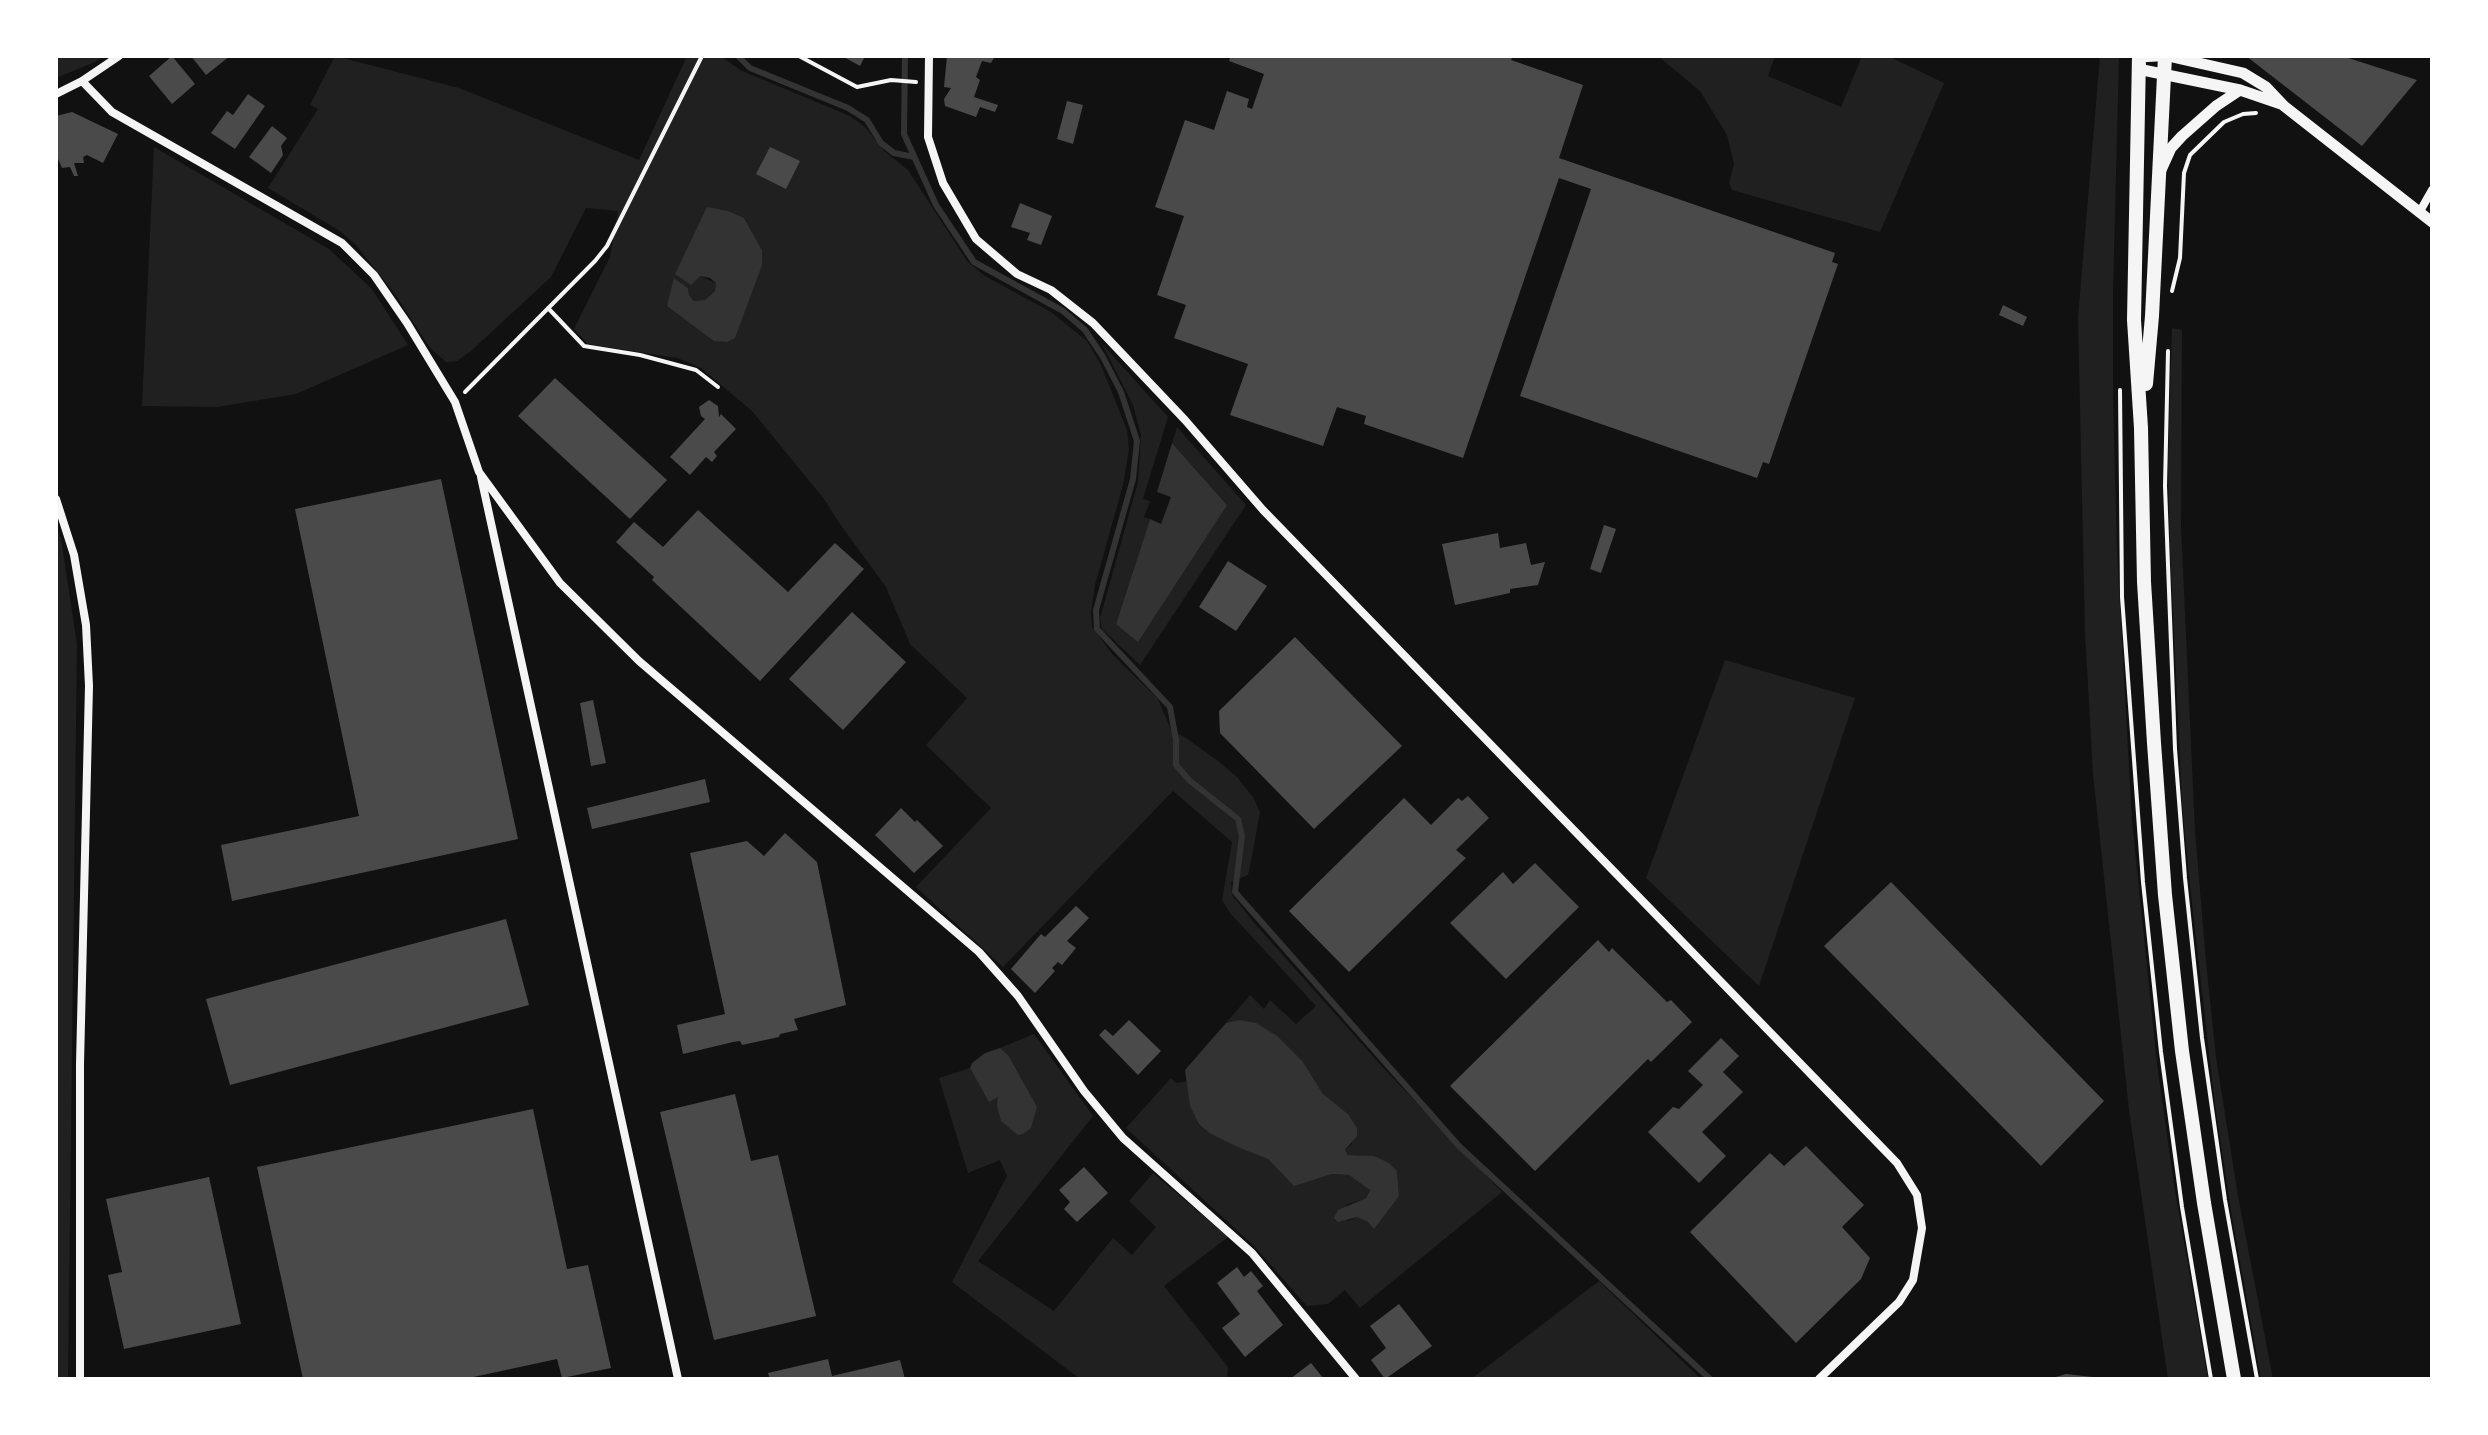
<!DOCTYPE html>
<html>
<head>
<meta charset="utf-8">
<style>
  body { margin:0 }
  #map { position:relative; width:2488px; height:1435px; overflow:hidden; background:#111; font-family:"Golos Text",sans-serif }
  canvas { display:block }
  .frame { position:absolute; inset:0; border:58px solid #fff; pointer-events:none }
</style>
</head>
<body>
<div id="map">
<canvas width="2488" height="1435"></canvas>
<div class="frame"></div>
</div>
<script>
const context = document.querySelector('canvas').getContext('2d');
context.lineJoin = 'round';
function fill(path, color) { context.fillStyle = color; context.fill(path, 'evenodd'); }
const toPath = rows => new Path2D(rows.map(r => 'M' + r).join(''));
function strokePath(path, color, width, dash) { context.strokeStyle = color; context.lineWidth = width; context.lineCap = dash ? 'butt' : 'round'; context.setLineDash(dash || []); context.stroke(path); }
fill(toPath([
  [56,56,103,56,95,62,56,78],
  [335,56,459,88,639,160,687,56,721,56,740,70,850,116,865,127,884,151,908,170,967,261,985,276,1051,312,1087,341,1101,365,1127,430,1129,449,1123,485,1095,585,1091,612,1092,627,1113,655,1158,699,1171,730,1186,738,1218,761,1237,777,1253,797,1260,812,1253,851,1248,875,1231,882,1232,895,1255,924,1387,1072,1502,1192,1360,1308,1345,1290,1328,1304,1307,1306,1255,1247,1126,1128,1171,1078,1176,1083,1188,1081,1190,1106,1211,1134,1268,1159,1294,1185,1332,1174,1349,1175,1370,1189,1366,1198,1346,1205,1347,1221,1357,1217,1368,1222,1399,1196,1397,1171,1360,1155,1348,1155,1345,1150,1352,1144,1348,1114,1323,1094,1303,1062,1239,1020,1226,1023,1250,995,1264,1009,1270,1000,1296,1024,1316,1006,1230,913,1222,900,1232,842,1173,791,1003,967,916,887,991,808,926,745,967,698,910,644,886,587,840,524,824,499,752,411,701,368,677,358,588,344,574,329,610,257,618,211,586,208,551,277,471,351,457,361,446,362,430,348,395,294,356,245,340,231,268,188,318,109,310,105],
  [744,218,762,250,714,341,674,278,688,288,689,295,694,301,705,300,715,291,716,283,700,276],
  [1658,56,1775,56,1768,76,1841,107,1862,56,1888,56,1944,83,1880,232,1732,190,1729,183,1734,164,1727,135,1700,91],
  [2100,56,2119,56,2113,292,2113,400,2117,553,2132,821,2157,1064,2174,1185,2208,1379,2168,1379,2129,1110,2093,774,2085,632,2078,317],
  [154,147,329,249,372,289,408,345,296,394,217,407,142,406],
  [2172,328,2182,330,2181,526,2195,831,2206,962,2216,1057,2238,1196,2273,1379,2261,1379,2231,1211,2214,1097,2189,876,2182,803,2170,547,2168,466],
  [1102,344,1168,417,1143,499,1150,501,1144,517,1150,519,1116,624,1227,505,1172,443,1177,427,1246,505,1140,665,1102,629,1100,618,1138,482,1141,435,1133,405],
  [56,527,61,539,77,644,68,1379,56,1379],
  [1725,660,1855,698,1759,986,1646,878],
  [1034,1034,1093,1116,978,1261,1054,1311,1113,1238,1132,1255,1156,1227,1129,1201,1153,1173,1228,1237,1164,1286,1228,1367,1227,1379,1080,1379,952,1282,1007,1176,1000,1160,968,1173,939,1078,970,1068,990,1101,998,1096,1008,1055,1000,1048],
  [1599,1281,1701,1379,1471,1379]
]), '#202020');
fill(toPath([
  [707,207,728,211,744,218,762,250,762,265,735,338,727,342,714,341,667,306,674,278,688,288,689,295,694,301,705,300,715,291,716,283,710,278,700,276,691,285,675,274],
  [1172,443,1227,505,1138,642,1116,624,1150,519,1161,524,1171,497,1157,492],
  [1239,1020,1256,1023,1277,1036,1303,1062,1323,1094,1348,1114,1357,1128,1357,1136,1345,1150,1348,1155,1374,1156,1389,1163,1397,1171,1399,1196,1374,1229,1368,1222,1357,1217,1338,1222,1334,1218,1338,1210,1366,1198,1370,1190,1349,1175,1332,1174,1294,1186,1268,1159,1240,1148,1211,1134,1199,1124,1190,1106,1185,1070,1226,1023],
  [1000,1048,1008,1055,1037,1107,1031,1128,1023,1134,1018,1135,1001,1121,997,1105,998,1097,989,1102,970,1068,972,1063,985,1053]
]), '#333');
strokePath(toPath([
  [738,56,750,68,848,108,867,120,881,143,894,153,914,157],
  [905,56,904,134,936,205,974,262,1063,311,1085,330,1103,357,1121,392,1137,441,1133,479,1096,610,1097,629,1170,707,1176,740,1176,765,1189,780,1238,819,1242,836,1235,892,1459,1146,1710,1379]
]), '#333', 6);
fill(toPath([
  [172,56,195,84,172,104,149,76],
  [191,56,230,56,206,75],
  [842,56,865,56,860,66],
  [947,56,995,56,991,63,982,61,976,77,980,80,974,97,998,105,995,112,980,107,976,117,945,106,944,99,951,88,944,87],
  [1231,56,1513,56,1511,60,1583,85,1559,158,1835,253,1832,262,1838,264,1769,464,1763,462,1757,478,1520,396,1591,189,1559,178,1463,458,1364,424,1366,416,1337,407,1323,446,1230,415,1248,364,1174,338,1186,305,1157,295,1184,216,1155,207,1185,120,1214,130,1227,91,1249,99,1247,107,1252,109,1264,74,1229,61],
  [2246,56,2342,56,2417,80,2362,146],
  [248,94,265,106,235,149,211,133,227,111,233,115],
  [1067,101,1083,105,1073,144,1057,139],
  [72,112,118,134,103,163,87,155,83,157,84,163,74,163,78,176,74,176,70,167,62,168,58,159,56,159,56,116],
  [272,126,287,138,281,146,283,155,271,173,249,157],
  [770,147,800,161,786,189,756,174],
  [1020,203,1052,216,1041,245,1027,240,1030,233,1011,227],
  [2003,305,2027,317,2023,326,1999,315],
  [555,378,667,480,630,519,518,416],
  [709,400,718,406,719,417,721,414,736,429,714,452,717,456,712,462,706,457,690,475,670,457,705,419,701,416,699,407],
  [441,479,518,839,232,901,221,845,359,816,295,509],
  [698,510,788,592,835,543,864,569,760,681,652,580,654,577,616,542,634,522,663,547],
  [1604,525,1616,529,1601,573,1590,569],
  [1498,533,1500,548,1526,543,1531,565,1545,562,1538,585,1510,589,1510,593,1455,605,1442,544],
  [1228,561,1267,586,1236,631,1199,607],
  [852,612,906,662,843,730,789,679],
  [1295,637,1402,746,1314,829,1220,733,1219,711],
  [593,700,606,763,591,766,580,703],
  [705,779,710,802,592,829,587,808],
  [1468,796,1489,818,1456,850,1466,858,1349,972,1289,911,1404,798,1431,825,1458,798,1462,801],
  [901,808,915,822,917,820,943,846,914,873,875,835],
  [785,833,817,862,846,1005,794,1019,798,1030,780,1034,779,1037,742,1045,740,1041,733,1042,683,1054,677,1025,725,1014,690,853,747,841,764,856],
  [1535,863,1579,907,1506,979,1450,923,1503,872,1513,884],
  [1891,882,2104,1101,2041,1166,1824,946],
  [1076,906,1089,918,1067,941,1076,948,1062,965,1058,962,1052,968,1055,971,1035,993,1011,969,1041,934,1045,937],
  [506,919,529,1005,230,1085,206,999],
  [1598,940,1609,952,1612,948,1667,1002,1671,1000,1692,1022,1651,1062,1648,1059,1535,1171,1450,1086],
  [1129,1020,1161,1051,1138,1075,1099,1035,1105,1029,1113,1036],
  [1721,1038,1739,1056,1723,1072,1743,1092,1702,1132,1726,1156,1699,1183,1648,1132,1673,1107,1679,1109,1703,1085,1688,1071],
  [735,1094,751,1161,778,1155,816,1316,714,1340,660,1112],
  [533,1109,567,1269,588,1265,611,1368,562,1378,557,1359,464,1379,303,1379,257,1167],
  [1806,1146,1864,1205,1842,1227,1870,1258,1861,1279,1796,1343,1690,1232,1770,1153,1784,1166],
  [1084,1167,1108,1193,1077,1222,1064,1209,1070,1202,1059,1190],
  [209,1177,241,1324,124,1349,108,1275,122,1272,106,1199],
  [1237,1267,1244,1277,1251,1271,1263,1286,1257,1291,1283,1325,1245,1357,1222,1328,1240,1314,1217,1283],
  [1399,1304,1432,1346,1385,1379,1371,1360,1386,1348,1370,1326],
  [828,1359,832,1376,900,1360,905,1379,770,1379,768,1373],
  [1311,1363,1324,1379,1290,1379],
  [2066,1374,2093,1377,2093,1379,2049,1379]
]), '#4a4a4a');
strokePath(toPath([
  [799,56,857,87,891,80,916,82],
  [2172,291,2180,258,2184,173,2190,155,2224,122,2243,114,2256,113],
  [548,308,584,346,640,355,696,370,718,387],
  [2168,351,2165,486,2175,749,2185,878,2202,1038,2225,1200,2257,1379],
  [2120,390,2122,597,2143,882,2161,1052,2182,1207,2211,1379],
  [465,392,595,261,607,246,702,56]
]), '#f5f5f5', 4);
strokePath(toPath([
  [929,56,928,137,943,183,976,239,1017,274,1051,290,1093,323,1185,420,1263,510,1897,1163,1917,1195,1922,1228,1913,1280,1899,1302,1819,1379],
  [82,81,112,112,342,243,374,275,407,323,455,402,479,472,560,583,639,661,979,952,1018,996,1084,1091,1123,1138,1252,1253,1356,1379],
  [56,94,82,81,119,56],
  [2419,213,2432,190],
  [481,477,678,1379],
  [56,499,74,555,86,625,89,686,80,1064,80,1379]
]), '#f5f5f5', 8);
strokePath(toPath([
  [2168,56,2243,73,2266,87,2284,106,2432,222],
  [2138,57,2157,56],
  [2138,69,2240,90,2281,104],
  [2161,170,2171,148,2182,136,2216,106,2240,90]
]), '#f5f5f5', 11);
strokePath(toPath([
  [2139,56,2134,320,2141,428,2144,582,2154,743,2165,895,2182,1051,2204,1203,2234,1379],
  [2146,384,2152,316,2165,56]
]), '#f5f5f5', 14);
</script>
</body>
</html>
